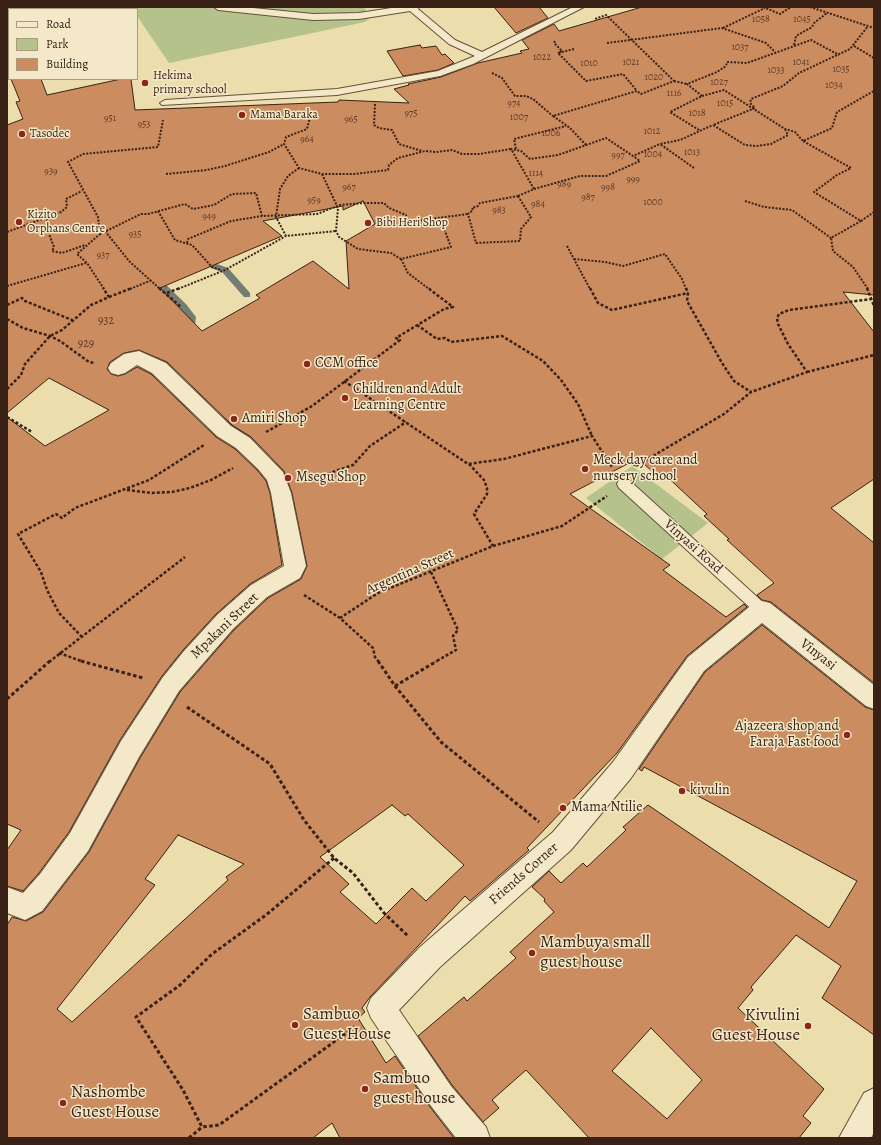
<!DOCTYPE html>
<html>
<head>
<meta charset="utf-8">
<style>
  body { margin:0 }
  #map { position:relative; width:881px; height:1145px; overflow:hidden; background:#ecddac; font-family:Alegreya,serif }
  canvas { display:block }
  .frame { position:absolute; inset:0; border:8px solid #3a2115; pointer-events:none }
  .legend { position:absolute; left:8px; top:8px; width:130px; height:72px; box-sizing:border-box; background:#f3e9c9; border:1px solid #a99981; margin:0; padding:5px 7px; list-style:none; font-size:12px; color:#3a2115 }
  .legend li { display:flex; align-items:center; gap:8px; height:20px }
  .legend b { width:20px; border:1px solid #a99981 }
</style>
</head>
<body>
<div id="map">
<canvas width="881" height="1145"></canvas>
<div class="frame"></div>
<ul class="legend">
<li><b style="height:5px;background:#f3e9c9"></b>Road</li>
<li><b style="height:11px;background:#b5c28c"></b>Park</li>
<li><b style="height:11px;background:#cb8c60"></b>Building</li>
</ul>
</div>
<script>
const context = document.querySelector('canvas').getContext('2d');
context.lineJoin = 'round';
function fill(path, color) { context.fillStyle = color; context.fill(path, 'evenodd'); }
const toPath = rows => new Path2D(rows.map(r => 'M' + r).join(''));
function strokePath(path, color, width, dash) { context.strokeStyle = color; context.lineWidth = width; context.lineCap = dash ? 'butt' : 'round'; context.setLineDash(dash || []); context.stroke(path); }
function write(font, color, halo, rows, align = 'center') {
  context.font = font + ' Alegreya,serif'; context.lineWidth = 3; context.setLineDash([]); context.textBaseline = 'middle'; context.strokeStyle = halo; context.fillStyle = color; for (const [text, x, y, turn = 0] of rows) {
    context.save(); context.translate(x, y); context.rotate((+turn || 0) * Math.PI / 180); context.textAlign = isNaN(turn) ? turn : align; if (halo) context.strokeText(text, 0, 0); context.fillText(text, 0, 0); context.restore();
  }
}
fill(toPath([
  [131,7,364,7,370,18,365,22,169,63,137,16,137,9,133,9],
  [632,466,708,523,662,559,586,498]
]), '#b5c28c');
fill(toPath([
  [202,255,208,255,217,264,228,268,250,293,250,297,244,297,222,272,211,268,202,259,202,255],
  [152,277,158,277,186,304,196,317,195,325,189,325,188,317,152,281,152,277],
  [221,416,250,434,251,436,250,438,244,438,218,421,217,419,221,416],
  [299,545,302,546,310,562,300,574,297,575,294,574,293,571,301,561,295,548,296,546,299,545]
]), '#747d73');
const building = toPath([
  [494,7,539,7,548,18,516,33,494,7],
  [642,7,874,7,874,295,843,292,874,332,874,479,831,508,874,543,874,683,771,602,762,600,757,595,774,583,727,540,729,539,704,516,707,514,662,472,656,475,642,462,634,466,631,462,570,494,670,565,663,570,726,617,744,604,747,607,687,656,617,753,527,848,529,850,470,901,465,896,370,997,362,1008,365,1012,358,1018,386,1063,395,1056,430,1107,454,1138,340,1138,332,1123,313,1138,7,1138,7,925,12,917,26,921,43,912,89,852,140,758,180,692,234,630,268,598,301,579,307,566,292,493,284,471,251,437,232,425,167,362,139,350,124,353,110,362,107,369,111,374,118,376,125,374,137,367,151,374,216,437,235,449,257,470,266,481,270,493,282,565,250,584,216,614,183,650,162,676,120,740,69,832,39,873,23,891,7,886,7,850,21,830,7,824,7,417,45,446,109,410,49,378,7,413,7,125,23,119,16,102,20,101,11,79,41,79,47,95,121,79,131,79,135,110,338,102,339,100,409,103,394,89,409,85,408,84,441,77,478,63,522,53,520,51,529,49,522,40,554,24,559,31,642,7],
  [363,201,375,224,346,241,349,289,313,261,256,295,260,298,202,331,160,288,282,236,263,221,343,206,343,210,363,201],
  [392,805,405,816,408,814,464,865,426,901,412,888,376,924,340,892,349,884,320,857,392,805],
  [178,835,244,864,226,877,228,880,72,1022,57,1009,155,885,145,879,178,835],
  [420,45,422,48,436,46,442,55,445,54,454,63,438,70,403,76,387,51,420,45],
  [762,625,865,707,874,710,874,1035,822,998,841,966,796,935,751,987,753,990,738,1008,824,1089,803,1116,811,1123,799,1138,589,1138,526,1070,492,1100,499,1108,483,1122,452,1085,418,1036,464,997,467,1001,516,958,510,952,554,912,544,901,545,899,532,887,549,871,561,883,583,863,587,867,626,830,623,827,648,805,829,928,857,881,644,767,642,771,639,769,705,672,762,625],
  [651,1028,702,1080,667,1119,612,1071,651,1028]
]);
fill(building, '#cb8c60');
strokePath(building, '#3a2115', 1);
const lane = toPath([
  [80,7,97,7,96,9,79,9,80,7],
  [214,7,243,7,313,14,359,13,398,7,419,7,418,9,455,40,482,52,573,7,584,7,473,64,440,76,337,95,162,105,160,103,165,100,337,89,438,71,475,56,449,44,410,11,359,19,313,20,218,10,214,7],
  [7,18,9,18,9,24,7,24,7,18],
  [624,479,629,480,767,606,769,610,767,614,762,616,757,614,619,488,617,484,619,480,624,479]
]);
const street = toPath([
  [139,351,166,363,231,426,250,438,283,472,291,493,306,566,300,578,267,597,233,629,179,691,139,757,88,851,42,911,25,920,7,913,7,887,23,893,40,874,70,833,121,741,163,677,184,651,217,615,251,585,284,566,271,493,267,480,258,469,236,448,217,436,152,373,137,365,125,373,118,375,111,373,108,368,111,363,124,354,139,351],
  [762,601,770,603,874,685,874,709,866,706,762,623,704,671,631,778,571,850,440,967,399,1010,451,1086,486,1127,490,1138,456,1138,431,1106,371,1018,367,1008,371,998,420,947,553,832,613,762,688,657,754,603,762,601],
  [874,1088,874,1132,871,1138,839,1138,864,1093,874,1088]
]);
strokePath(lane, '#66503b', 2);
strokePath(street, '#66503b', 2);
strokePath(toPath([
  [763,7,780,14,791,7],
  [810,7,874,28],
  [723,28,765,8],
  [555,41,554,43,562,51,558,53],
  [607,43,722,28,766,43,775,52],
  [794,45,796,36,812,27,814,23,827,13],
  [854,46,874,58],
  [574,49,558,53,586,81,623,74,637,91],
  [492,73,502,78,515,96,526,96,533,99,553,116],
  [674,81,687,84],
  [702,96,687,84,717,72,726,66,727,62,747,63,811,40,839,55],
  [375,104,374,125,379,128,392,130,399,144,422,151],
  [311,113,307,129,286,137,284,144,299,168,322,174,354,174,388,170,389,165,398,158,425,151,436,152,452,150,462,154,479,154,511,149],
  [785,129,788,135,771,144,756,146,745,145,713,125,755,108,750,103,751,99,783,86,799,73,850,49,868,26],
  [699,130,670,112,702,96,724,90,785,129,795,132,803,141],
  [586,145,570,128,553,116,637,91,641,94,674,81,606,15,595,19],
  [516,149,514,139,566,126],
  [299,168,288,176,280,189,276,217,286,236,336,231],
  [694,168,660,144,680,140,713,125],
  [166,174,207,170,225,166,269,152,284,144],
  [322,174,338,208,336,231,339,237,358,249,391,253,401,259,451,247,440,218],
  [534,189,511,149,521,151,530,159,558,155,606,138,633,156,660,144],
  [518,196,531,217,521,229,520,241,476,243,468,214,473,210,472,208,478,206,480,203,518,196],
  [518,196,534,189,580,176,606,176,640,161,633,156],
  [745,201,764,207,792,210,831,238],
  [158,211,175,240,192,245,212,267,221,270],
  [46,219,49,222,49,234,54,247,52,251,62,253,85,245],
  [861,221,874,212],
  [105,231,129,261,160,289],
  [7,232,61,212,67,207,66,199,82,191],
  [100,234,141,214,148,214,185,204,193,209,214,205,232,194,256,193,262,216,317,214,340,205,364,203,384,203,389,208,406,215,407,222,468,214],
  [187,243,188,239,231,221,262,216],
  [567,246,590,289],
  [401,259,408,273,429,289],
  [574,259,605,262,623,266,665,254,682,279,686,289],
  [7,286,86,263],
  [104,289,87,263,77,254,100,234,98,217,68,162,83,154,158,147,163,120],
  [130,289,152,280],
  [178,289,225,270,286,236],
  [868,289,853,267,833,251,831,238,861,221,814,192,837,175,851,168,803,141,832,128,837,112,874,91]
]), '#3a2115', 2, [2, 1.5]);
strokePath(toPath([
  [159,288,181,307],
  [590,288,598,303,612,310,688,293],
  [686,288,688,293,687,301,722,363,734,381,751,392],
  [867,288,874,306],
  [167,293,180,288],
  [109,297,132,288],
  [7,305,22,298,25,301,72,320],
  [7,319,23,328,50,336,60,341,89,362,94,363],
  [417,325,437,339,445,338,451,342,502,336,543,361,561,380,578,404,592,436],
  [807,372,874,355],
  [344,381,468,464,504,459,592,436,612,467],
  [7,389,21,375,25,364,50,336,62,330,91,305,109,297,103,288],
  [7,417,32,432],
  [266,432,312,406,400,340,396,338,444,309,453,307,428,288],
  [469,464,484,480,487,488,487,494,474,514,493,546],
  [636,466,724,414,751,392,807,372,788,344,778,324,777,318,779,314,789,310,871,299],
  [304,482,353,465,370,446,406,422],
  [127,490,152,493,172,492,190,488,211,480,233,468],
  [431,572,458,630,453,636,456,650,435,662],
  [304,595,340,618],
  [82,637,59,613,47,590,41,572,18,534,56,514,62,518,75,508,149,480,204,445],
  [59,653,84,662],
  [49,662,185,557],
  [379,662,375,657,373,648,340,618,378,593,493,546,562,526,607,496]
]), '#3a2115', 2.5, [3, 2]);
strokePath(toPath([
  [81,661,143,678],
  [378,661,395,686,441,742,539,822],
  [395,686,437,661],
  [7,699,50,661],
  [187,707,270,764,304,820,334,858,353,873,384,913,408,936],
  [334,858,266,915,212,954,180,985,136,1017,183,1090,202,1127,219,1125,356,1026],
  [189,1138,202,1127]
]), '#3a2115', 3, [3.5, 2.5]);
fill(lane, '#f3e9c9');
fill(street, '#f3e9c9');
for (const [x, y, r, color] of [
  [145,83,4,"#8f2418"],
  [242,115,4,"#8f2418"],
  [22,134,4,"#8f2418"],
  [19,222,4,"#8f2418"],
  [368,223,4,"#8f2418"],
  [307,364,4,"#8f2418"],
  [345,398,4,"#8f2418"],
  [234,419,4,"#8f2418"],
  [585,469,4,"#8f2418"],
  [288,478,4,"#8f2418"],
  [847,735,4,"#8f2418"],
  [682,791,4,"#8f2418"],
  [563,808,4,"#8f2418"],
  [532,953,4,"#8f2418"],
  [295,1025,4,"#8f2418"],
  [808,1026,4,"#8f2418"],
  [365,1089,4,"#8f2418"],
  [63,1103,4,"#8f2418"]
]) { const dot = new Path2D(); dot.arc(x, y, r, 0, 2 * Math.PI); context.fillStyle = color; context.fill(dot); strokePath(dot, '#f3e9c9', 1.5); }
write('10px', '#5e3c28', null, [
  ["1058",761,20],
  ["1045",802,20],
  ["1037",740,48],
  ["1022",542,58],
  ["1021",631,63],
  ["1041",801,63],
  ["1010",589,64],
  ["1035",841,70],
  ["1033",776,71],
  ["1020",654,78],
  ["1027",719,83],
  ["1034",834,86],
  ["1116",674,94],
  ["974",514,104],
  ["1015",725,104],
  ["975",411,114],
  ["1018",697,114],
  ["1007",519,118],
  ["951",110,119],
  ["965",351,120],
  ["953",144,125],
  ["1012",652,132],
  ["1006",551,134],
  ["964",307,140],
  ["1013",692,153],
  ["1004",653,155],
  ["997",618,156],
  ["939",51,172],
  ["1114",536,174],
  ["999",633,180],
  ["989",564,185],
  ["967",349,188],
  ["998",608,188],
  ["987",588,198],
  ["959",314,201],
  ["1000",653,203],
  ["984",538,205],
  ["983",499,211],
  ["949",209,217],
  ["935",135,235],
  ["937",103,256]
]);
write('12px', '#3a2115', '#f3e9c9', [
  ["Hekima",153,76],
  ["primary school",153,90],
  ["Mama Baraka",250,115],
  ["Tasodec",30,134],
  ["Kizito",27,215],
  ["Orphans Centre",27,229],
  ["Bibi Heri Shop",376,223]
], 'left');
write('12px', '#5e3c28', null, [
  ["932",106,321],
  ["929",86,344]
]);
write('14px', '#3a2115', '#f3e9c9', [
  ["CCM office",315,364],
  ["Children and Adult",353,390],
  ["Learning Centre",353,406],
  ["Amiri Shop",242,419],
  ["Meck day care and",593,461],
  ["nursery school",593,477],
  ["Msegu Shop",296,478],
  ["Ajazeera shop and",839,727,"right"],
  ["Faraja Fast food",839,743,"right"],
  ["kivulin",690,791],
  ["Mama Ntilie",571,808]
], 'left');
write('14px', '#3a2115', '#f3e9c9', [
  ["Vinyasi Road",693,547,42],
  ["Argentina Street",410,572,-24],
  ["Mpakani Street",225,626,-44],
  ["Vinyasi",818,655,38],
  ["Friends Corner",524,874,-41]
]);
write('17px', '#3a2115', '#f3e9c9', [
  ["Mambuya small",540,943],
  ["guest house",540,963],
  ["Sambuo",303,1015],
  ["Guest House",303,1035],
  ["Kivulini",800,1016,"right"],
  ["Guest House",800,1036,"right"],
  ["Sambuo",373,1079],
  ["guest house",373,1099],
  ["Nashombe",71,1093],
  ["Guest House",71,1113]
], 'left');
</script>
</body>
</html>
